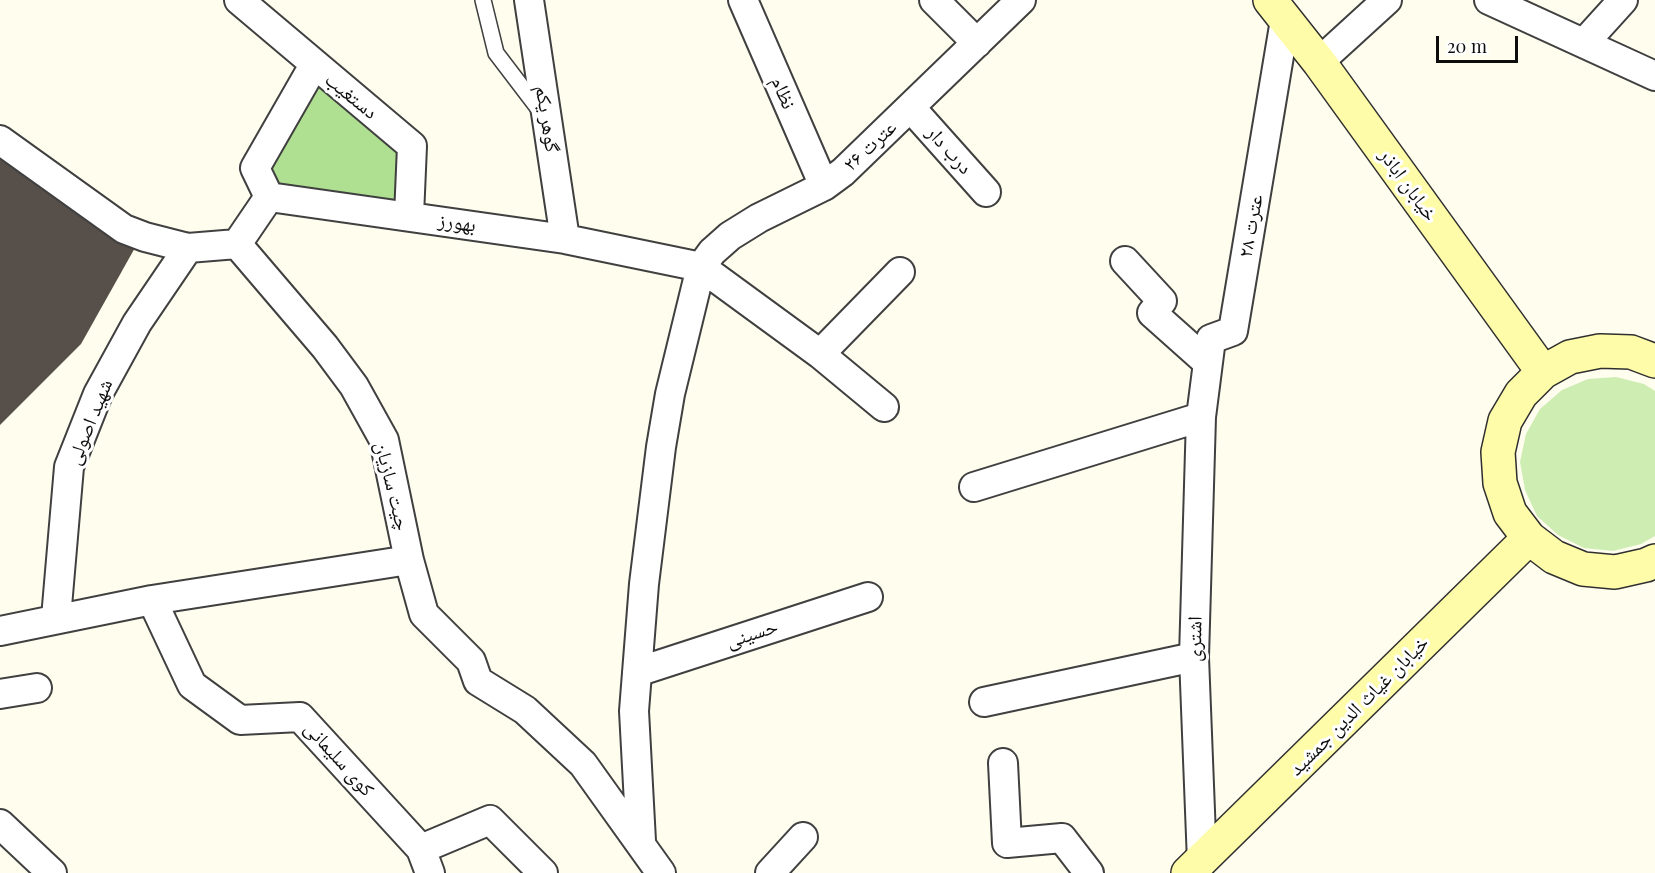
<!DOCTYPE html>
<html>
<head>
<meta charset="utf-8">
<style>
  body { margin:0 }
  #map { position:relative; width:1655px; height:873px; overflow:hidden; background:#fffdee; font-family:"Playfair Display",serif }
  canvas { display:block }
  .scale { position:absolute; left:1436px; top:36px; width:82px; height:27px; box-sizing:border-box; border:3px solid #0d0d0d; border-top:0; padding-left:8px; font-size:18px; line-height:21px; white-space:nowrap; color:#0d0d0d; -webkit-text-stroke:4px #fff; paint-order:stroke }
</style>
</head>
<body>
<div id="map">
<canvas width="1655" height="873"></canvas>
<div class="scale">20 m</div>
</div>
<script>
const context = document.querySelector('canvas').getContext('2d');
context.lineJoin = 'round';
function fill(path, color) { context.fillStyle = color; context.fill(path, 'evenodd'); }
const toPath = rows => new Path2D(rows.map(r => 'M' + r).join(''));
function strokePath(path, color, width, dash) { context.strokeStyle = color; context.lineWidth = width; context.lineCap = dash ? 'butt' : 'round'; context.setLineDash(dash || []); context.stroke(path); }
function write(font, color, halo, rows, align = 'center') {
  context.font = font + ' "Playfair Display","Noto Naskh Arabic",serif'; context.lineWidth = 6; context.setLineDash([]); context.textBaseline = 'middle'; context.strokeStyle = halo; context.fillStyle = color; for (const [text, x, y, turn = 0] of rows) {
    context.save(); context.translate(x, y); context.rotate((+turn || 0) * Math.PI / 180); context.textAlign = isNaN(turn) ? turn : align; if (halo) context.strokeText(text, 0, 0); context.fillText(text, 0, 0); context.restore();
  }
}
fill(toPath([
  [1616,377,1644,384,1655,391,1655,536,1641,544,1613,551,1584,548,1558,535,1537,516,1525,490,1520,462,1526,434,1540,409,1562,390,1588,379]
]), '#cdedb3');
fill(toPath([
  [314,65,412,146,409,216,269,197,255,168]
]), '#afdf91');
fill(toPath([
  [0,148,136,246,81,344,0,425]
]), '#574f49');
const lane = toPath([
  [483,0,496,53,541,112]
]);
const street = toPath([
  [239,0,412,146,409,216],
  [529,0,565,239],
  [743,0,824,186],
  [934,0,977,43],
  [1489,0,1655,76],
  [1585,42,1623,0],
  [1319,62,1387,0],
  [911,108,986,192],
  [0,140,124,229,145,237,188,248,237,244],
  [269,197,255,168,314,65],
  [237,244,325,347,354,386,384,440,409,560,424,614,471,661,478,681,525,710,583,764,661,873],
  [237,244,269,197,565,239,701,267,820,354,884,407],
  [1125,261,1162,301,1152,313,1207,362],
  [820,354,900,272],
  [974,487,1201,417],
  [152,600,192,685,240,720,300,717,421,849,490,820,543,873],
  [56,618,69,467,98,394,137,323,188,248],
  [0,631,152,600,409,560],
  [637,672,868,597],
  [0,694,37,688],
  [984,702,1194,657],
  [1003,763,1007,843,1062,838,1089,873],
  [0,824,52,873],
  [641,841,634,711,644,584,661,447,670,394,701,267,712,252,730,236,759,218,824,186,843,172,1021,0],
  [421,849,430,873],
  [1202,862,1194,657,1201,417,1211,339,1233,331,1285,20],
  [770,873,803,837]
]);
const secondary = toPath([
  [1270,0,1319,62,1543,372],
  [1655,361,1631,352,1600,351,1570,357,1543,372,1521,394,1505,421,1498,452,1500,483,1510,513,1529,538,1554,557,1583,569,1615,572,1646,565,1655,561],
  [1188,873,1529,538]
]);
strokePath(lane, '#404040', 18);
strokePath(street, '#404040', 32);
strokePath(secondary, '#2f2f2f', 36);
strokePath(lane, '#fff', 15);
strokePath(street, '#fff', 28);
strokePath(secondary, '#fffca9', 33);
write('20px', '#0d0d0d', '#fff', [
  ["نظام",783,93,67],
  ["دستغیب",351,96,39],
  ["گوهر یکم",547,119,81],
  ["عترت ۲۶",870,146,-43],
  ["درب دار",949,150,48],
  ["خیابان اباذر",1408,185,54],
  ["بهورز",457,223,8],
  ["عترت ۲۸",1251,226,-80],
  ["شهید اصولی",90,422,-68],
  ["چیت سازیان",392,486,76],
  ["حسینی",752,634,-18],
  ["اشتری",1195,639,-89],
  ["خیابان غیاث الدین جمشید",1359,706,-45],
  ["کوی سلیمانی",339,759,48]
]);
</script>
</body>
</html>
